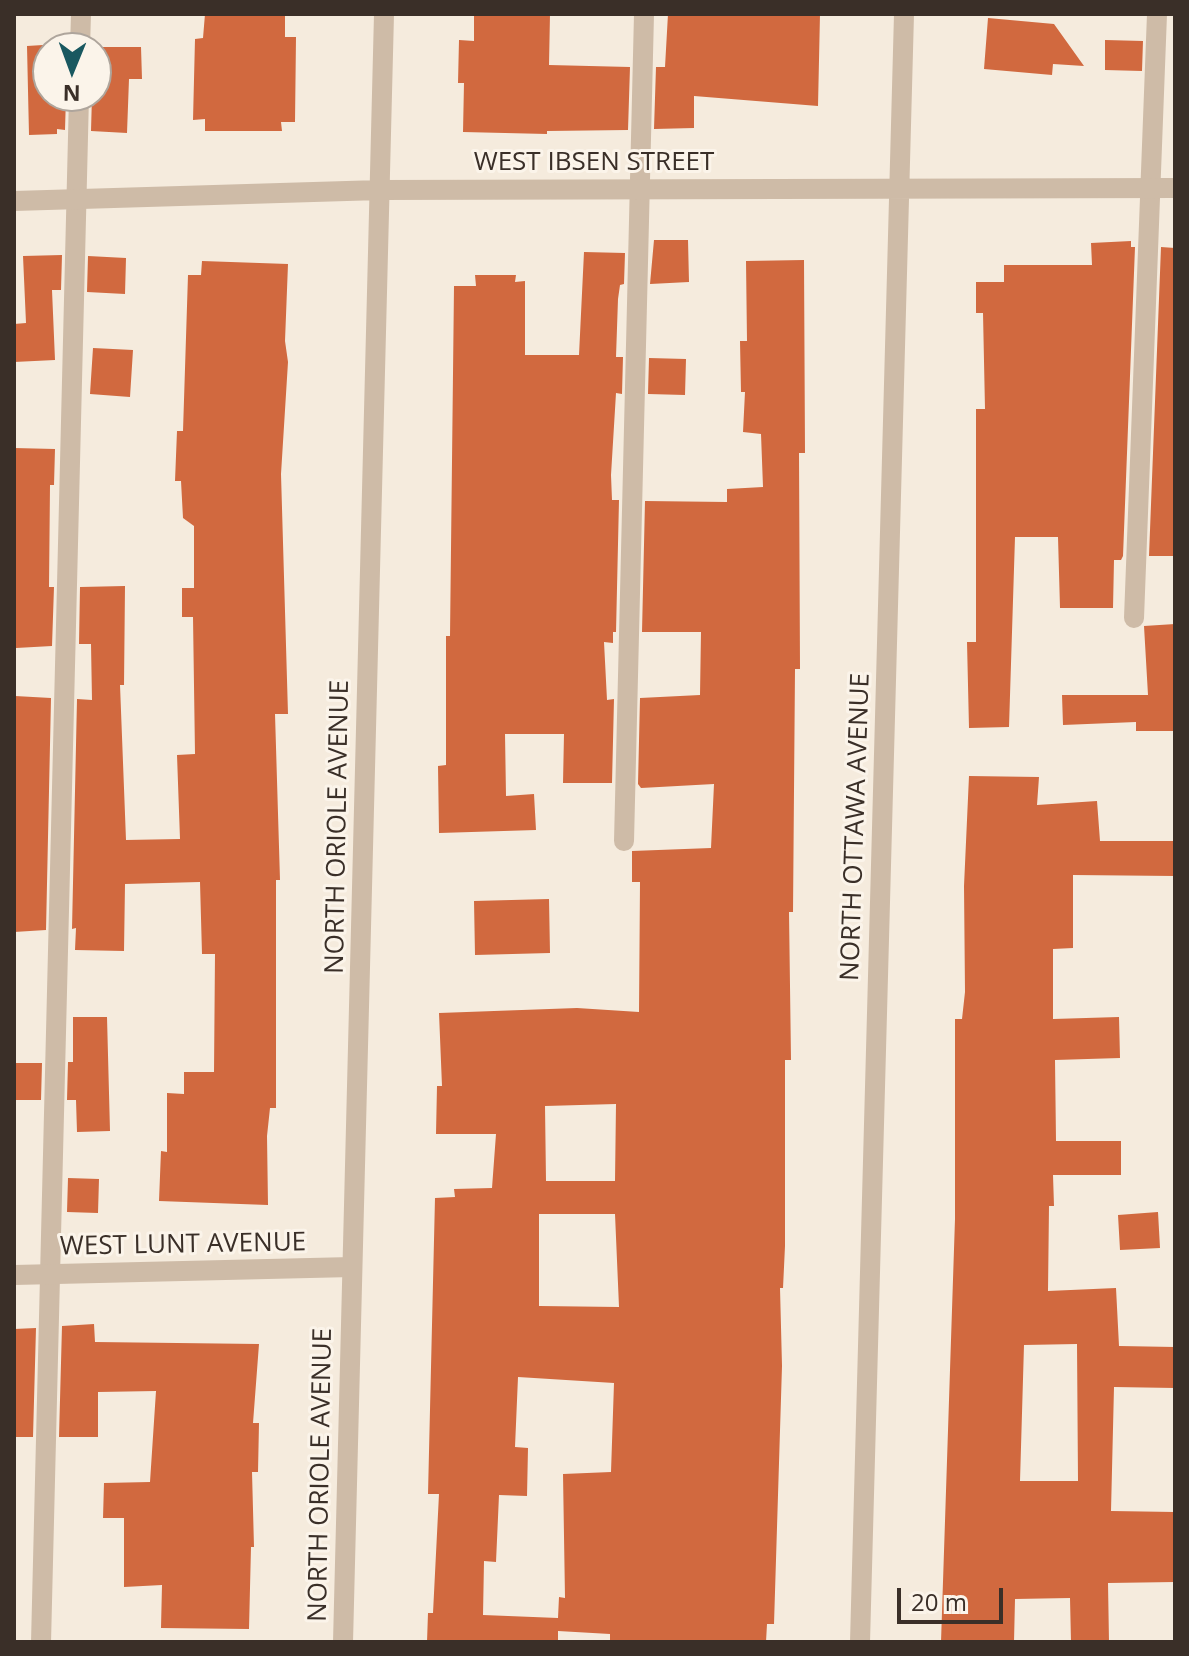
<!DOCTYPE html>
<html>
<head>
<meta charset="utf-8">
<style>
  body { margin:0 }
  #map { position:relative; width:1189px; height:1656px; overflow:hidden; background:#f5ebdd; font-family:"Open Sans",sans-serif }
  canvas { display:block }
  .frame { position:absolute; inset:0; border:16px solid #3a2f28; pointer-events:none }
  .north { position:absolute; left:32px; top:32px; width:80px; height:80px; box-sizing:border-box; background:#fbf4ea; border:2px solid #aea59c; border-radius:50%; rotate:181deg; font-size:22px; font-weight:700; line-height:32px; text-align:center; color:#3a2f28 }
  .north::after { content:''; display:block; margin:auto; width:28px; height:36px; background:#195860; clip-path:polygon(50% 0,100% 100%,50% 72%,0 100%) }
  .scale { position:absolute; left:897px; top:1588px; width:106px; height:36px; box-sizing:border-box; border:4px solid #3a2f28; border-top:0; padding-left:10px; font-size:24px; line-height:28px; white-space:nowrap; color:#3a2f28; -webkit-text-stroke:6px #fbf4ea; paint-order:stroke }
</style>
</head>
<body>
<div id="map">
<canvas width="1189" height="1656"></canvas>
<div class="frame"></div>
<div class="north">N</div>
<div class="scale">20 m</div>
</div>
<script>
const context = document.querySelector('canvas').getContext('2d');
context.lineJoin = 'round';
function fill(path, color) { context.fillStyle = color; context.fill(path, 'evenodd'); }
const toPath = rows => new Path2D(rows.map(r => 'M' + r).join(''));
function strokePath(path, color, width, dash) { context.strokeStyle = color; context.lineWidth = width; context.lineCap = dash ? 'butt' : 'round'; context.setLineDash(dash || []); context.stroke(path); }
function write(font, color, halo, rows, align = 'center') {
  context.font = font + ' "Open Sans",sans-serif'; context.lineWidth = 6; context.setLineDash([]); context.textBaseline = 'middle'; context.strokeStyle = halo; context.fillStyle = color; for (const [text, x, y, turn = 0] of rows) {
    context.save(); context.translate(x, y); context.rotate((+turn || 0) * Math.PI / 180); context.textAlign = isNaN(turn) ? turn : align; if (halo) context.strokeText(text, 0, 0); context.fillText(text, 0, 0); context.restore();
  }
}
fill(toPath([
  [205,14,285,14,285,37,296,37,295,122,281,122,282,131,205,131,205,119,193,120,195,39,203,38],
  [474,14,550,14,549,65,630,67,628,130,547,131,547,134,463,132,464,83,458,83,459,40,474,41],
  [668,14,820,14,818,106,694,96,694,128,654,129,656,67,665,67],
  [988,18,1054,24,1084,66,1053,64,1052,75,984,69],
  [1105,40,1143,41,1142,71,1105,70],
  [59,44,67,48,48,48,48,96,66,96,65,130,57,129,57,134,29,135,27,46],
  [93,47,141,47,142,79,129,79,127,133,91,131,92,96,96,96,96,48],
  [654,240,688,240,689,282,650,284],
  [1131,241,1131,247,1135,247,1123,556,1121,560,1114,560,1113,608,1060,608,1058,537,1015,537,1009,727,969,728,967,642,976,642,976,409,985,409,983,313,976,313,976,282,1004,282,1004,265,1092,265,1091,243],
  [1161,247,1175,248,1175,556,1149,556],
  [584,252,625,253,624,284,620,285,618,299,616,357,623,357,622,394,616,393,611,475,612,500,619,500,616,632,613,632,613,643,604,642,607,700,614,699,612,783,563,783,564,734,505,734,506,796,534,794,536,830,439,833,438,766,446,765,446,636,450,636,454,286,476,286,475,275,516,275,515,282,525,281,525,355,579,355],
  [62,255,61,290,52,290,55,360,14,362,14,324,26,323,23,256],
  [88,256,126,258,125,294,87,292],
  [804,260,805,453,799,453,800,669,795,669,793,912,789,912,791,1060,785,1060,785,1246,783,1288,780,1288,782,1366,774,1624,767,1624,766,1642,610,1642,610,1634,558,1631,558,1642,427,1642,428,1613,433,1613,439,1494,428,1494,435,1198,455,1197,454,1189,492,1188,496,1134,436,1134,437,1086,442,1086,439,1013,577,1008,639,1012,640,882,632,882,632,851,711,848,714,784,641,788,638,784,640,698,700,695,701,632,642,632,645,501,727,502,727,489,763,487,761,434,743,432,745,392,741,392,740,341,747,341,746,261],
  [616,1104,615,1181,546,1181,545,1106],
  [539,1214,615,1214,619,1307,539,1306],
  [518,1377,614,1383,611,1472,563,1474,565,1598,559,1597,558,1618,483,1615,484,1561,496,1562,499,1495,527,1496,528,1448,515,1447],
  [202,261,288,264,285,341,288,362,281,474,288,714,275,714,280,880,276,880,276,1108,270,1108,267,1136,268,1205,159,1201,161,1151,167,1152,167,1093,184,1094,184,1072,214,1072,215,954,202,954,200,882,125,884,124,951,75,950,76,928,72,929,77,699,92,700,91,644,79,644,80,587,125,586,124,685,120,685,126,840,180,839,177,755,195,754,193,617,182,617,182,588,194,588,194,526,183,518,181,481,175,481,177,431,183,431,188,275,201,275],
  [93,348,133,350,130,397,90,394],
  [649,358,686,359,685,395,648,394],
  [14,448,55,449,54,485,50,485,49,587,54,587,52,646,16,648],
  [1175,624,1175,731,1136,731,1136,722,1063,725,1062,695,1148,695,1144,626],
  [15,696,51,698,46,930,14,932],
  [969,776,1039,777,1037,805,1097,801,1100,841,1175,841,1175,876,1073,875,1073,948,1053,949,1053,1019,1119,1017,1120,1058,1055,1060,1056,1141,1121,1141,1121,1175,1053,1175,1054,1206,1049,1206,1048,1291,1116,1288,1119,1346,1175,1347,1175,1388,1114,1387,1111,1511,1175,1512,1175,1582,1108,1583,1109,1642,1071,1642,1070,1598,1015,1599,1014,1642,941,1642,955,1219,955,1019,962,1019,965,992,964,886],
  [1077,1344,1078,1481,1020,1481,1024,1345],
  [549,899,550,953,475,955,474,901],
  [73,1017,107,1017,110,1131,77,1132,76,1100,67,1100,68,1062,73,1062],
  [14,1063,42,1063,41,1100,14,1100],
  [68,1178,99,1179,98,1213,67,1212],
  [1158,1212,1160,1248,1120,1250,1118,1215],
  [94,1324,95,1342,259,1344,253,1423,259,1423,258,1472,252,1472,254,1547,251,1547,249,1629,161,1628,162,1585,124,1587,124,1518,103,1518,104,1483,150,1482,156,1391,98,1392,98,1437,59,1437,62,1326],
  [36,1328,33,1437,14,1437,14,1329]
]), '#d1693f');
strokePath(toPath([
  [80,48,81,14],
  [1134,618,1157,14],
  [624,841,644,14],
  [41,1642,79,96]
]), '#cebba7', 20);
strokePath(toPath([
  [14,201,380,190,1175,188],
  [14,1275,352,1267],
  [343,1642,384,14],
  [860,1642,904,14]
]), '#cebba7', 20);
write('26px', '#3a2f28', '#fbf4ea', [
  ["WEST IBSEN STREET",594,163],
  ["NORTH ORIOLE AVENUE",338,827,-89],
  ["NORTH OTTAWA AVENUE",856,827,-88],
  ["WEST LUNT AVENUE",183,1245,-1],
  ["NORTH ORIOLE AVENUE",321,1475,-89]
]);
</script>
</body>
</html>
